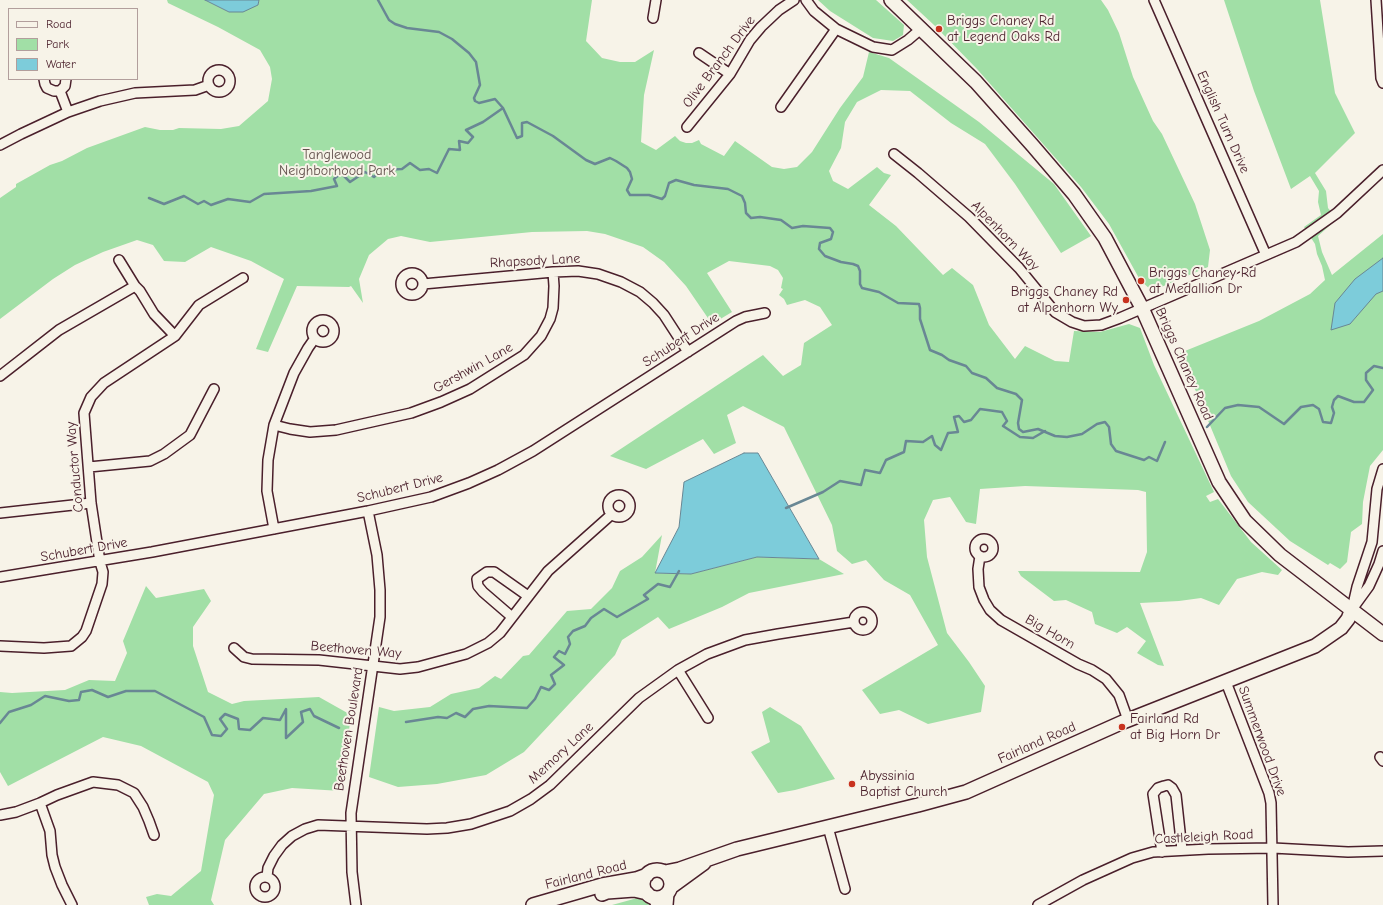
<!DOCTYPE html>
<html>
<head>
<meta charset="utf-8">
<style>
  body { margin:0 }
  #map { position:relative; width:1383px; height:905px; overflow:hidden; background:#f7f3e8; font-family:"Comic Neue",sans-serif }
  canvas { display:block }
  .legend { position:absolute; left:8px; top:8px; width:130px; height:72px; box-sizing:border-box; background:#f7f3e8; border:1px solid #b29e9c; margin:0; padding:5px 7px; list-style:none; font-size:12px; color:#4a1f2b }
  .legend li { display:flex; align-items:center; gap:8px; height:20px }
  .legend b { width:20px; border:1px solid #b29e9c }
</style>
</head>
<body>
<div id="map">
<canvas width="1383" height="905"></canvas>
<ul class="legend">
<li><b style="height:5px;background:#f7f3e8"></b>Road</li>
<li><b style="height:11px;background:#a1dfa6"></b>Park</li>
<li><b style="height:11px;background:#7dccda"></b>Water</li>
</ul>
</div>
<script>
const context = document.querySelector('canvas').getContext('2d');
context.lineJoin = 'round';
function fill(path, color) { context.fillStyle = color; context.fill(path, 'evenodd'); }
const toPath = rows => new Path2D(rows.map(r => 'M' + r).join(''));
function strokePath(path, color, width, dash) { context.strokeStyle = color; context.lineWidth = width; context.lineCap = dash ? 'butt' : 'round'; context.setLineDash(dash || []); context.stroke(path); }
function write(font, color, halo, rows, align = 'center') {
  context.font = font + ' "Comic Neue",sans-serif'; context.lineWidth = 4; context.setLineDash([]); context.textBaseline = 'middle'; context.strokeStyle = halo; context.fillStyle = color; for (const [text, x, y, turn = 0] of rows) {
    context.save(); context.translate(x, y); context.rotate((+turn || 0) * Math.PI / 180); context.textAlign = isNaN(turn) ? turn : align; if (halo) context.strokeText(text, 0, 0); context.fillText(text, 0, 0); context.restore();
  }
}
fill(toPath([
  [167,0,205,0,229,12,258,5,259,0,592,0,586,41,602,58,620,62,635,62,654,50,644,95,641,142,656,150,675,136,680,141,686,143,692,143,699,140,701,144,724,156,735,141,772,167,784,169,797,167,812,152,840,108,863,77,869,52,889,58,979,122,1054,184,1091,236,1061,253,1015,184,985,144,951,123,910,91,881,90,857,102,845,122,841,148,829,171,833,181,848,189,877,167,884,173,891,175,869,205,896,226,943,275,952,268,973,285,989,325,1015,359,1025,346,1055,361,1069,362,1074,331,1100,332,1129,324,1140,328,1154,365,1214,492,1206,496,1210,502,1218,499,1251,542,1282,570,1278,575,1262,572,1237,579,1219,605,1201,598,1179,601,1140,603,1164,666,1158,665,1137,653,1146,641,1127,627,1117,633,1095,624,1092,612,1066,600,1054,601,1021,576,1018,571,1140,572,1147,552,1146,492,1138,490,1025,486,980,489,976,524,966,522,950,497,933,500,924,520,927,557,947,633,969,662,985,686,981,712,928,724,899,710,880,714,862,690,938,645,910,595,884,580,866,560,852,564,837,551,832,525,784,427,743,406,727,415,736,443,714,454,703,439,646,469,610,456,763,355,783,376,801,365,804,343,832,325,820,307,805,300,787,305,784,299,779,295,783,289,781,288,783,278,778,270,770,266,729,261,707,273,732,312,712,324,686,286,664,262,643,247,605,234,587,231,532,232,430,242,401,236,388,239,369,255,359,279,363,303,351,286,349,287,297,286,268,352,256,349,284,279,251,261,211,247,185,262,164,261,153,245,137,240,103,252,75,265,53,279,0,319,0,198,16,187,16,184,50,165,62,161,87,148,145,127,160,130,173,130,179,128,221,129,239,126,268,101,272,79,270,67,260,50,218,27,168,3],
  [818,0,876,0,904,25,903,35,893,41,873,38,830,11],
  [907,0,1101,0,1108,10,1119,33,1133,77,1153,121,1162,134,1195,204,1210,250,1208,267,1152,291,1140,280,1109,224,1081,187,977,69,934,25],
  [1224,0,1320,0,1335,93,1355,133,1315,173,1326,191,1328,208,1337,219,1318,236,1322,252,1332,275,1383,234,1383,450,1370,466,1363,502,1362,524,1351,532,1347,562,1340,569,1330,563,1328,565,1290,541,1248,502,1231,476,1180,353,1259,321,1310,294,1325,280,1322,266,1317,254,1315,244,1304,227,1321,215,1318,202,1319,191,1310,176,1291,189,1254,91],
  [662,535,655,573,691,574,757,557,819,559,844,574,749,593,722,607,669,629,658,617,622,640,615,655,524,752,486,775,437,784,398,787,369,777,379,707,394,711,430,707,451,694,479,688,495,676,501,679,523,656,529,655,567,611,591,609,612,588,620,571,642,557],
  [146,586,156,598,204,589,211,601,193,627,193,646,208,692,232,704,244,701,319,697,351,715,341,791,292,788,264,794,225,840,211,900,214,905,149,905,146,897,157,894,171,896,201,871,214,795,208,782,141,746,103,737,8,786,0,772,0,692,12,693,65,690,89,680,115,681,127,653,123,641],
  [770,707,801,726,835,779,795,790,778,793,751,752,770,742,762,712],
  [641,897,652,902,652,905,612,905]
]), '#a1dfa6');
const water = toPath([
  [205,0,259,0,258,5,243,12,229,12,205,0],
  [1383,258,1383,291,1376,294,1350,324,1331,330,1335,303,1355,279,1383,258],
  [744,453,758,453,819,559,757,557,691,574,655,573,679,527,684,482,744,453]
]);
fill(water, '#7dccda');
strokePath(water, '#698794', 1);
strokePath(toPath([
  [378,0,389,20,395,24,407,28,439,32,452,39,469,53,476,62,480,85,474,98,475,101,479,103,495,99,503,108,517,138,522,136,522,123,527,122,553,136,586,160,595,164,610,158,616,161,627,168,630,172,632,179,627,190,630,195,649,195,662,199,665,196,669,183,676,180,694,185,728,189,742,196,745,203,746,213,751,218,760,217,781,220,792,228,803,226,830,228,833,232,831,239,820,243,819,249,825,256,841,262,853,264,858,266,860,271,860,284,862,288,879,292,898,303,919,304,920,308,920,319,930,350,942,355,949,360,966,366,972,373,986,378,997,388,1016,394,1022,400,1018,423,1019,429,1023,432,1038,429,1055,436,1067,437,1082,434,1097,424,1105,422,1109,427,1111,444,1116,451,1144,460,1149,457,1157,461,1165,442],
  [149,198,164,204,184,196,198,204,204,201,211,205,228,199,250,202,264,194,311,191,337,186,334,179,341,173,350,182,365,172,374,177,381,170,402,169,410,163,420,170,429,169,437,173,449,149,460,150,459,141,468,143,473,137,466,130,483,122,503,108],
  [1207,427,1225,408,1238,405,1259,407,1284,424,1301,407,1313,405,1319,409,1323,422,1331,423,1334,413,1332,407,1334,400,1338,396,1354,402,1364,402,1373,390,1366,380,1366,373,1374,366,1383,368],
  [786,508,823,492,840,481,861,485,865,470,880,473,886,460,904,452,906,441,923,442,932,436,935,445,941,450,948,433,958,432,954,417,959,416,964,422,971,420,980,409,1002,412,1007,421,1003,426,1020,437,1033,438,1045,431],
  [406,722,438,717,447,718,456,713,465,717,473,709,489,706,527,708,535,699,541,687,549,690,555,684,551,675,564,665,554,657,559,651,565,654,570,644,568,637,573,631,585,626,591,618,604,609,617,617,648,599,644,595,658,584,670,587,679,571],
  [0,723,9,712,31,705,45,696,69,701,79,700,81,692,92,690,108,697,126,691,155,691,204,717,212,735,221,736,227,729,220,719,225,714,238,719,239,729,250,730,263,718,280,720,286,709,286,738,303,722,301,712,310,709,314,716,339,728]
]), '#698794', 2.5);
const minor = toPath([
  [806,0,814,11,836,29,873,47,892,50,908,40,922,28],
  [1154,0,1266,255],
  [1376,0,1381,78,1383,83],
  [653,18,656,0],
  [699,53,730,74],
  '208 81a11 11 0 1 1 22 0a11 11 0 1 1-22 0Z',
  [44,79,45,84,47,88,54,91,60,91,65,86,66,79],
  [60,91,68,112],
  [781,107,836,29],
  [687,127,730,74,750,40,761,27,779,10,794,0],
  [0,145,21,134,68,112,100,101,135,93,195,90,209,85],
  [894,154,918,173,969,217,1019,268,1055,312,1072,322,1084,326,1101,325,1120,318,1296,242,1337,213,1383,170],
  [119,260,135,286],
  '401 284a11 11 0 1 1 22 0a11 11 0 1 1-22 0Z',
  [423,284,553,272,578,271,598,274,621,282,640,292,653,303,664,315,688,352],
  '312 331a11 11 0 1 1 22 0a11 11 0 1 1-22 0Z',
  [0,376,59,330,135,286,140,291,154,314,175,336],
  [274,425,290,429,310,432,336,430,411,413,441,402,470,389,524,355,541,336,550,319,553,308,554,286,553,272],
  [89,467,150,461,164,454,190,435,214,389],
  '608 506a11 11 0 1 1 22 0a11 11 0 1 1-22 0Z',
  [0,513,91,503],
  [274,529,267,491,268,460,274,425,294,373,308,348,315,338],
  '975 548a9 9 0 1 1 18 0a9 9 0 1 1-18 0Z',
  [980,556,978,569,979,587,984,600,990,610,1001,620,1078,664,1092,670,1106,679,1119,695,1128,720],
  [0,577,152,552,368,511,431,497,469,483,498,470,533,451,736,321,745,317,765,313],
  [1353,608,1369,586,1379,564,1383,551],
  [1352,609,1357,587,1372,542,1377,489,1383,469],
  '854 621a9 9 0 1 1 18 0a9 9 0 1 1-18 0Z',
  [512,617,483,592,478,586,477,579,487,572,494,572,528,596],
  [0,646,44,648,71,646,82,637,86,631,102,584,103,572,100,562,91,503,84,413,91,397,104,383,175,336,199,305,243,278],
  [234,648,244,657,252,659,319,660,400,669,418,667,466,654,488,643,500,633,548,571,612,514],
  [678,670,708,718],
  [1226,682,1269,793,1271,803,1273,905],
  [1380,757,1383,761],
  [40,803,50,831,52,855,55,867,62,885,72,905],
  [0,815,16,812,40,803,57,795,93,782,118,785,134,793,143,807,149,821,154,835],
  [828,827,845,889],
  [1162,852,1153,794,1158,788,1164,786,1168,785,1172,788,1176,795,1182,850],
  '255 887a10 10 0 1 1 20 0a10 10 0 1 1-20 0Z',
  [267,877,268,868,274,856,282,845,292,836,305,829,318,825,427,829,447,828,471,824,510,811,531,799,550,785,639,698,678,670,707,654,745,640,778,634,854,622],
  [356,905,352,872,351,813,380,617,380,590,377,555,368,511],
  [1038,905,1083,880,1132,858,1153,852,1208,849,1273,848,1348,852,1383,851]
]);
const tertiary = toPath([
  [654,897,657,905],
  [667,905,668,893]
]);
const secondary = toPath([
  [891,0,976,82,1033,146,1074,194,1105,238,1142,308,1219,482,1245,521,1280,555,1383,634],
  '643 884a14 14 0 1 1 28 0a14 14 0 1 1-28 0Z',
  [665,872,680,869,737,849,918,805,966,792,1123,722,1315,646,1341,628,1348,619,1352,609],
  [671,887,704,863],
  [602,894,607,892,634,890,647,893],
  [533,905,602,885,636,879,647,875]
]);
strokePath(minor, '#4a1f2b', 12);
strokePath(tertiary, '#4a1f2b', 14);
strokePath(secondary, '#4a1f2b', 16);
strokePath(minor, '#f7f3e8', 9);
strokePath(tertiary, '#f7f3e8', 11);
strokePath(secondary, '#f7f3e8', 13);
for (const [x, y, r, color] of [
  [939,29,4,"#c8321e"],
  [1141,281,4,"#c8321e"],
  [1126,300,4,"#c8321e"],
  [1122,727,4,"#c8321e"],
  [852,784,4,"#c8321e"]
]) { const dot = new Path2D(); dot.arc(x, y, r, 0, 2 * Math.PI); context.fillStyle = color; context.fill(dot); strokePath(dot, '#f7f3e8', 1.5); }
write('14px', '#4a1f2b', '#f7f3e8', [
  ["Briggs Chaney Rd",947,21],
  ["at Legend Oaks Rd",947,37],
  ["Briggs Chaney Rd",1149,273],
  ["at Medallion Dr",1149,289],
  ["Briggs Chaney Rd",1118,292,"right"],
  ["at Alpenhorn Wy",1118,308,"right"],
  ["Fairland Rd",1130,719],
  ["at Big Horn Dr",1130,735],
  ["Abyssinia",860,776],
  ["Baptist Church",860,792]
], 'left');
write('14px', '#4a1f2b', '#f7f3e8', [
  ["Olive Branch Drive",719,62,-53],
  ["English Turn Drive",1223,122,66],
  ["Alpenhorn Way",1005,236,46],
  ["Rhapsody Lane",535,261,-3],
  ["Schubert Drive",681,340,-33],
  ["Briggs Chaney Road",1184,364,66],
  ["Gershwin Lane",473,368,-29],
  ["Conductor Way",75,467,-95],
  ["Schubert Drive",400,488,-14],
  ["Schubert Drive",84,550,-10],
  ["Big Horn",1050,632,30],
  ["Beethoven Way",356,650,5],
  ["Beethoven Boulevard",349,729,-81],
  ["Summerwood Drive",1262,741,70],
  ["Fairland Road",1037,743,-24],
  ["Memory Lane",561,753,-43],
  ["Castleleigh Road",1204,837,-3],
  ["Fairland Road",586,875,-14]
]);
write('14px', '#604f4a', '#f7f3e8', [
  ["Tanglewood",337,155],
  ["Neighborhood Park",337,171]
]);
</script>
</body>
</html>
